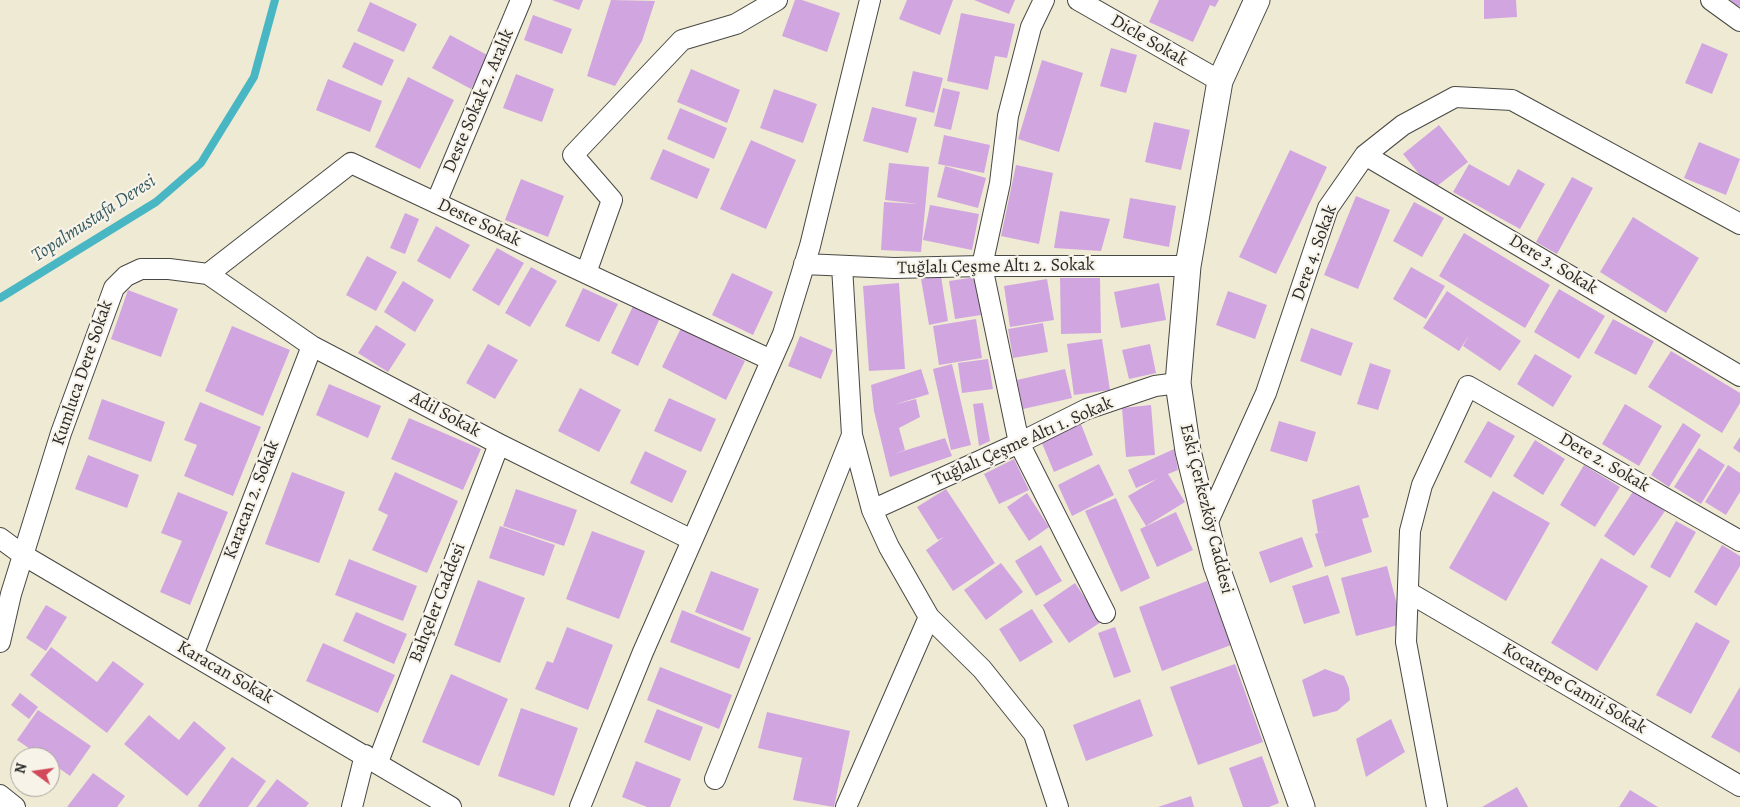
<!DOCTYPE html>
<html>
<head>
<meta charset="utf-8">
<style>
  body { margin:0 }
  #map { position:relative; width:1740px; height:807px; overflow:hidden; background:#efead3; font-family:Alegreya,serif }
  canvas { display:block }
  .north { position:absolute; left:10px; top:747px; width:50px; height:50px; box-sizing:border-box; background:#f7f3e8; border:1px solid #a5a39c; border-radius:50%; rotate:284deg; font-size:14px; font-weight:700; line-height:20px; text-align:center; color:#2b2b2b }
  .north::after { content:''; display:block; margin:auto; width:18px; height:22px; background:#d1495b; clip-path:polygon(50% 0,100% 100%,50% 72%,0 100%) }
</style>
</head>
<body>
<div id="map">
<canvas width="1740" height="807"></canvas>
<div class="north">N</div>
</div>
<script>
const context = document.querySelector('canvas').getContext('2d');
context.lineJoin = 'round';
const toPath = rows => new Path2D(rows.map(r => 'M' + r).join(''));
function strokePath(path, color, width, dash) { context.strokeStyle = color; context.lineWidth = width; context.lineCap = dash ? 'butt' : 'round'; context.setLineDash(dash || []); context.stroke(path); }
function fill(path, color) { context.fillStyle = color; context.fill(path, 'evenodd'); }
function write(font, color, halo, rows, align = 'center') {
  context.font = font + ' Alegreya,serif'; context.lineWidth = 4.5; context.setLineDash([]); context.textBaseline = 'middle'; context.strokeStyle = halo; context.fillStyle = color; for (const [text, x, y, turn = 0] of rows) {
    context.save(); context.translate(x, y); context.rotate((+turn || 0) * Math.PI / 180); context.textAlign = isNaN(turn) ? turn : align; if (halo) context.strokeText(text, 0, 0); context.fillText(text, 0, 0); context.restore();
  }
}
strokePath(toPath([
  [0,298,156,202,201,163,254,77,275,0]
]), '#49b6c4', 8);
fill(toPath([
  [552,0,583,0,579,10],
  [611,0,655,1,642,41,615,86,587,76],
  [795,0,802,0,840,13,827,52,782,36],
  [907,0,953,0,940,35,899,19],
  [974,0,1015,0,1009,14],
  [1159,0,1219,0,1215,7,1210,5,1193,42,1149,22],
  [1484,0,1516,0,1517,17,1484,19],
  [1731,0,1740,0,1740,7,1730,3],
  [370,2,417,24,404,52,357,31],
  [961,13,1015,24,1007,58,995,56,988,90,947,81],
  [533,15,572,29,562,54,524,40],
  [450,35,489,56,471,89,432,68],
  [354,42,394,60,382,86,342,67],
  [1702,43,1728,54,1712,94,1685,83],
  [1111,48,1137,55,1126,93,1100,86],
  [1042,60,1083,73,1059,152,1018,139],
  [691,69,740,90,727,123,677,102],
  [913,71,943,78,934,113,905,106],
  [516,74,554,89,542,122,503,108],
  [408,77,454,100,420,169,375,147],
  [328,79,382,101,370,132,316,110],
  [943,88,960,92,951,130,934,126],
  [774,89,817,104,803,143,760,128],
  [872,107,917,118,908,153,863,141],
  [680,108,727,128,714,159,667,139],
  [1154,122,1190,130,1181,170,1145,162],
  [1439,125,1468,162,1432,190,1403,154],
  [944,135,990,145,984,173,938,164],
  [751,140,796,160,766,229,720,209],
  [1699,142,1740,159,1726,195,1684,178],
  [663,149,710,169,697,199,650,179],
  [1290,150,1327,167,1276,274,1239,257],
  [889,163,929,167,921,252,881,250,884,202,918,204,885,200],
  [1469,164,1509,186,1518,169,1545,184,1520,229,1453,192],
  [1016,165,1053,173,1039,244,1001,236],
  [945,166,986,178,978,208,937,197],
  [1572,177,1593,188,1557,254,1536,242],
  [521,179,564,196,548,237,505,220],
  [1356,196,1390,210,1358,289,1324,275],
  [1130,198,1176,206,1169,247,1123,238],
  [1414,202,1444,218,1422,257,1393,241],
  [930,205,979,214,972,250,923,240],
  [1060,211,1110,219,1101,251,1054,248],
  [405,213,419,219,405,254,390,248],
  [1633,217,1699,258,1666,313,1600,272],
  [436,226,470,245,450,279,417,261],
  [1464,233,1550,285,1525,328,1439,276],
  [497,248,524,263,499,306,472,290],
  [367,256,397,272,376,311,346,295],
  [531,267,557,281,530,327,505,313],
  [1411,267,1445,286,1426,319,1393,299],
  [732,273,773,292,753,335,712,315],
  [941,276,948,321,929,325,921,279],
  [976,277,981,315,955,319,949,281],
  [1060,278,1100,278,1101,333,1061,334],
  [1047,279,1054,320,1010,327,1004,286],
  [403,281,434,300,415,332,384,312],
  [899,283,905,369,869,371,863,286],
  [1159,283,1166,320,1121,328,1114,292],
  [583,288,618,304,599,342,565,326],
  [1559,289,1605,316,1579,359,1534,332],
  [128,290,178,309,161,357,111,339],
  [1228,291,1267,305,1255,339,1216,325],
  [1447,291,1521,341,1500,371,1463,346,1469,335,1459,351,1423,328],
  [634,304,661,316,638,366,611,353],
  [976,319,982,358,939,365,933,326],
  [1613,319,1654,341,1636,375,1594,353],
  [1043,323,1048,352,1013,358,1008,329],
  [376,325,406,344,388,372,358,353],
  [232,326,290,350,263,416,205,391],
  [681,328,745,361,726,400,662,367],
  [1311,328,1353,343,1341,376,1300,361],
  [800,336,833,350,821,379,788,366],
  [1102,339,1110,390,1074,395,1067,344],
  [488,344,518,360,495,399,466,383],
  [1150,344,1156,373,1129,379,1122,350],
  [1671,351,1740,393,1740,403,1722,433,1648,387],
  [1535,354,1572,376,1553,407,1517,384],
  [988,359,993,389,962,393,958,363],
  [1370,363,1391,370,1378,410,1357,404],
  [952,364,971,445,951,450,933,369],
  [921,369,929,394,893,405,916,399,920,417,899,428,905,450,894,454,945,438,952,456,890,477,874,411,871,385],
  [1065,369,1072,398,1023,409,1017,380],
  [329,384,381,406,368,438,316,415],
  [580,388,621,410,599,452,558,431],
  [669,398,716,419,701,452,654,431],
  [102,399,165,422,151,462,88,439],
  [200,402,261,427,233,496,184,476,197,445,184,440],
  [983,403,990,441,979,446,973,404],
  [1625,404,1662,426,1639,466,1602,444],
  [1151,405,1155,455,1126,457,1122,408],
  [409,418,481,449,463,490,391,459],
  [1279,421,1316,432,1307,462,1270,451],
  [1488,421,1515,436,1491,478,1464,462],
  [1683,423,1701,435,1669,487,1651,475],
  [1081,424,1093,455,1054,472,1041,441],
  [1740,437,1740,453,1733,448],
  [1535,440,1565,459,1543,495,1513,476],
  [1699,448,1725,465,1701,504,1674,487],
  [1174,449,1178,470,1168,474,1185,502,1146,526,1128,496,1157,479,1136,488,1128,470],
  [645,451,687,471,672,503,630,483],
  [88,455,139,475,127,508,75,489],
  [1014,459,1029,490,999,504,984,474],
  [1099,464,1114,495,1072,516,1058,485],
  [1584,465,1620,487,1595,527,1560,505],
  [1728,465,1740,473,1740,492,1726,515,1705,502],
  [292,472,345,492,319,563,265,544],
  [395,472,458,501,427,573,372,550,388,515,378,510],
  [1359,485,1369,517,1362,519,1372,552,1325,567,1315,534,1333,529,1318,533,1312,500],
  [516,489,577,510,564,546,503,526],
  [946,489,995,563,953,591,926,550,944,537,938,540,917,507],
  [1634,490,1665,511,1634,556,1604,536],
  [1493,491,1550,523,1506,601,1449,568],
  [178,492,228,512,190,605,160,592,182,541,161,533],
  [1027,493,1049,527,1029,541,1007,507],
  [1116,498,1150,578,1121,592,1085,511],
  [1176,512,1193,550,1157,567,1140,529],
  [1676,521,1696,532,1670,578,1650,567],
  [500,526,555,545,544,576,489,558],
  [592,531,645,551,619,619,566,599],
  [1302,537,1313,567,1270,583,1259,552],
  [1041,545,1062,581,1036,596,1015,561],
  [1722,545,1740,556,1740,566,1716,606,1694,592],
  [1601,558,1648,586,1597,671,1551,643],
  [349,559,417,586,403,621,335,595],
  [1001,563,1023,592,986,620,964,590],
  [1387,566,1402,624,1356,636,1341,578],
  [711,571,759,589,743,631,695,612],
  [1328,575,1340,613,1304,624,1292,586],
  [478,580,525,598,500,663,454,645],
  [1207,581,1231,645,1162,671,1139,607],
  [1075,583,1101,622,1069,643,1043,605],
  [46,605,67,617,46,651,26,638],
  [1032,609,1053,642,1020,662,999,629],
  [682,610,751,638,739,669,670,642],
  [356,612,407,634,394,664,343,641],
  [1696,622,1730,641,1691,714,1656,695],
  [567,627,613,645,588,710,535,689,547,661,553,663],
  [1115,627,1131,672,1114,678,1098,633],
  [323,643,395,675,378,713,306,681],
  [51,647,97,682,113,661,144,684,107,733,30,675],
  [1235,664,1263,742,1198,765,1170,687],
  [660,667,732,695,719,729,647,700],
  [1325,669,1344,676,1349,688,1350,700,1337,711,1313,717,1302,680],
  [451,674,508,699,479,766,422,742],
  [1740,687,1740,753,1711,737],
  [20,693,38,707,29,719,11,705],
  [1140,699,1153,736,1086,761,1073,725],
  [521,708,578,728,554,796,498,776],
  [657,709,703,727,690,761,644,742],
  [38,710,91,746,70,776,50,762,50,757,42,757,17,740],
  [767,712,850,731,834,807,793,800,802,758,812,760,758,748],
  [149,715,179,740,194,721,226,748,187,796,124,744],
  [1391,719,1405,752,1366,777,1356,739],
  [1262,756,1279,803,1269,807,1243,807,1229,768],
  [232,757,266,781,248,807,199,807,198,806],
  [636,761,681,779,670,807,647,807,622,797],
  [93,773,125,796,117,807,67,807],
  [277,779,309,803,306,807,256,807],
  [1517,787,1528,807,1482,807],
  [1630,790,1658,807,1619,807],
  [1191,796,1194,807,1158,807]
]), '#d1a6e0');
const minor = toPath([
  [1044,0,1031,27,1008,116,1000,183,982,266,1019,443,1105,613],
  [1078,0,1220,81],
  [1711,0,1740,21],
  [1365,155,1740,376],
  [436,203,521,0],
  [804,264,894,268,982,266,1188,266],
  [842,266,852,435,872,510,889,547,929,617,982,669,1034,734,1058,807],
  [586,273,612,200,573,155,682,40,736,24,777,0],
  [208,274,351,163,771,360],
  [872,510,1019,443,1087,409,1155,386,1178,383],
  [1206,526,1266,393,1328,208,1365,155,1403,125,1455,97,1512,100,1740,224],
  [0,538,23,555,451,807],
  [1408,592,1740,786],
  [0,642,11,594,61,433,114,288,126,276,141,269,169,269,208,274,312,346,499,444,692,540],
  [193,655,312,346],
  [378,762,499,444],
  [715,779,852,435],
  [0,795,15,807],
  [352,807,365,755],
  [580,807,643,652,783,334,810,246,870,0],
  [846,807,929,617],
  [1437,807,1406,642,1410,531,1422,485,1468,386,1740,541]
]);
const tertiary = toPath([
  [1257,0,1220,81,1188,266,1178,383,1188,451,1216,565,1302,807]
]);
strokePath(minor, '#484844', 22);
strokePath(tertiary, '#484844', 27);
strokePath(minor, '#fff', 20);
strokePath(tertiary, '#fff', 25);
write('18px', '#2b2b2b', '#f7f3e8', [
  ["Dicle Sokak",1149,41,30],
  ["Deste Sokak 2. Aralık",479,101,-67],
  ["Deste Sokak",479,223,25],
  ["Dere 4. Sokak",1315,253,-70],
  ["Dere 3. Sokak",1553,265,31],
  ["Tuğlalı Çeşme Altı 2. Sokak",996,267,-1],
  ["Kumluca Dere Sokak",83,373,-71],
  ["Adil Sokak",445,415,28],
  ["Tuğlalı Çeşme Altı 1. Sokak",1023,442,-24],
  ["Dere 2. Sokak",1604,463,30],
  ["Karacan 2. Sokak",252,500,-69],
  ["Eski Çerkezköy Caddesi",1206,509,76],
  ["Bahçeler Caddesi",438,603,-69],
  ["Karacan Sokak",225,673,30],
  ["Kocatepe Camii Sokak",1574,689,30]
]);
write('italic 19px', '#365c61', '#f7f3e8', [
  ["Topalmustafa Deresi",94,219,-33]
]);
</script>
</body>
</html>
